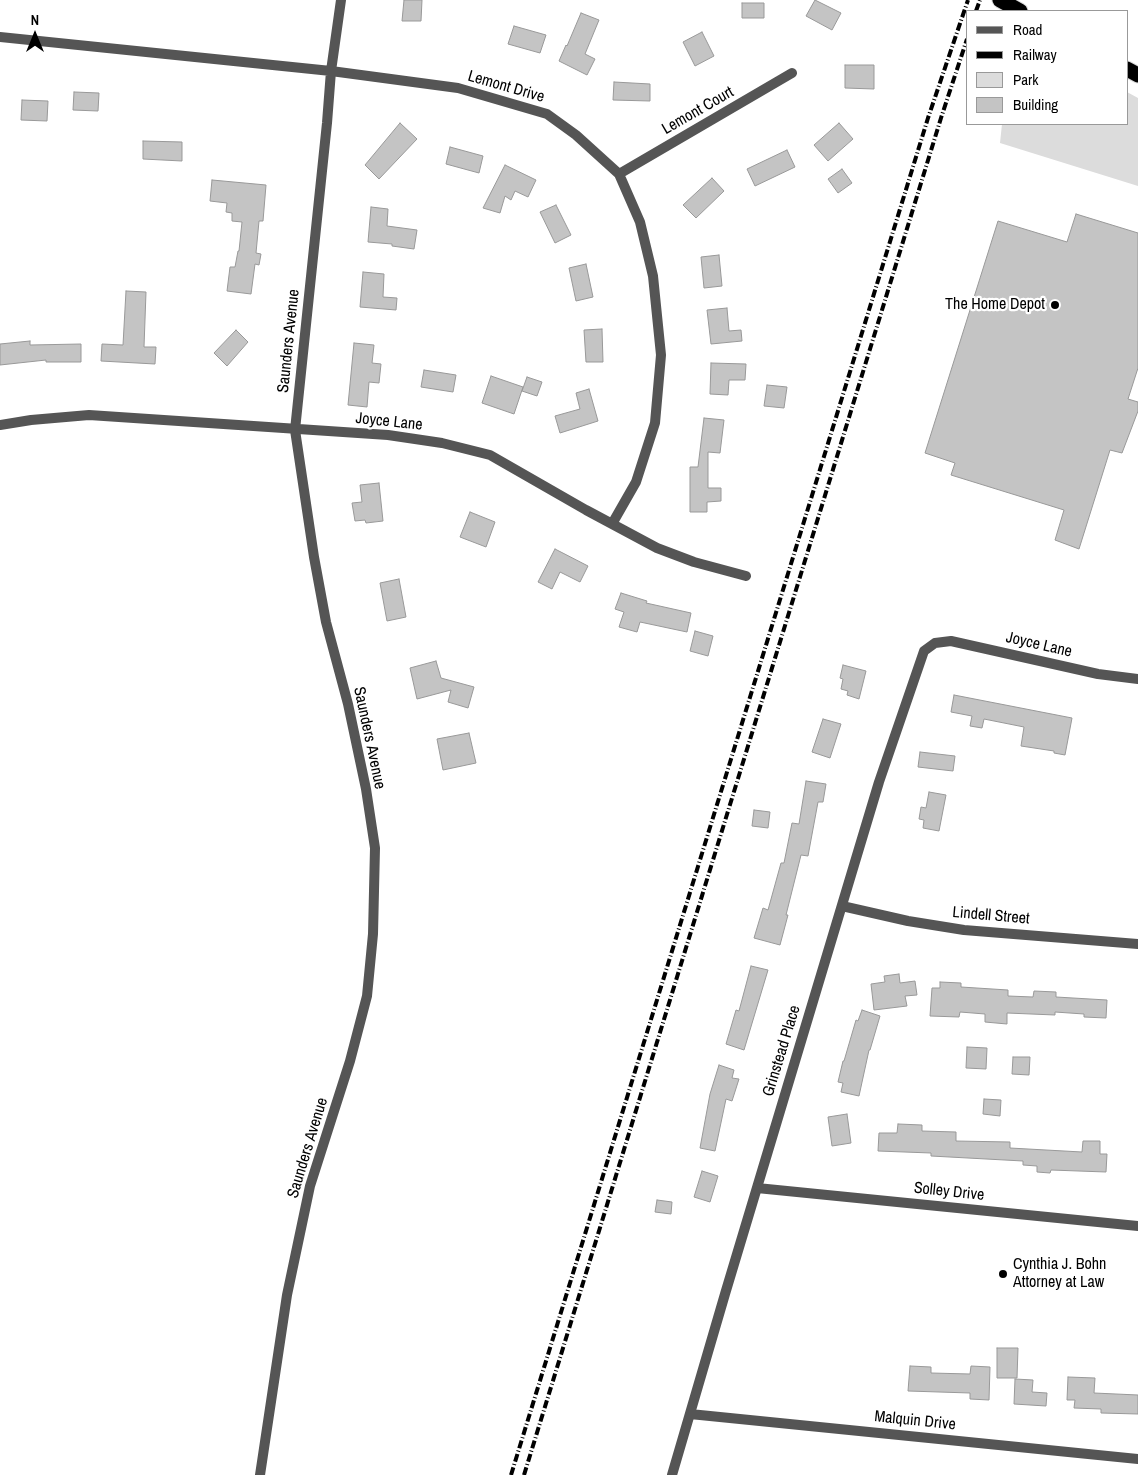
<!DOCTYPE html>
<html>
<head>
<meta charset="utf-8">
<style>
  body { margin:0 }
  #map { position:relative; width:1138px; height:1475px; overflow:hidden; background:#fff; font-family:"Archivo Narrow",sans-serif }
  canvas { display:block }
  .legend { position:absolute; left:966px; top:10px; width:162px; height:115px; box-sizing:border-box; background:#fff; border:1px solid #999; margin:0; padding:6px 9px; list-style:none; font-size:15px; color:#000 }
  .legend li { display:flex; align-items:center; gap:10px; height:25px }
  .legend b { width:25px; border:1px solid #999 }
  .north { position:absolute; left:10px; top:10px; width:50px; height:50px; -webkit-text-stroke:4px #fff; paint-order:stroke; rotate:0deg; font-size:14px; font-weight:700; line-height:20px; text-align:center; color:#000 }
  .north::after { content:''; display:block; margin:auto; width:18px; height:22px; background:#000; clip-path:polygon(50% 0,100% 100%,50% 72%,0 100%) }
</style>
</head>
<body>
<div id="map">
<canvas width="1138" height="1475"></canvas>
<ul class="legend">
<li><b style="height:6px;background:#555"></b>Road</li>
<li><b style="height:6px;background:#000"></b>Railway</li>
<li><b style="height:14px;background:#dcdcdc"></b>Park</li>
<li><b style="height:14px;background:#c4c4c4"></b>Building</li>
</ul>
<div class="north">N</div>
</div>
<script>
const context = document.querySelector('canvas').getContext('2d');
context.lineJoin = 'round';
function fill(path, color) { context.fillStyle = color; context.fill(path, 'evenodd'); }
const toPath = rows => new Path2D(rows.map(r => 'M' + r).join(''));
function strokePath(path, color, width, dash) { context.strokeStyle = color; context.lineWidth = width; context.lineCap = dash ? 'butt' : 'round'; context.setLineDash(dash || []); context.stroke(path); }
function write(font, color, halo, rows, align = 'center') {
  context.font = font + ' "Archivo Narrow",sans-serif'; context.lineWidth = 4.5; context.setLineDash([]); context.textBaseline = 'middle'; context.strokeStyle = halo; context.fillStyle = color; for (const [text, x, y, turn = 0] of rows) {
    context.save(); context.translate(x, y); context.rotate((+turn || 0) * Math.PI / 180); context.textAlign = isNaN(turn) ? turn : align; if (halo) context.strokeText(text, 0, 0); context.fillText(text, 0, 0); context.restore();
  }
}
fill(toPath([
  [1127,92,1138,98,1138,186,1000,143,1002,124,1127,124]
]), '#dcdcdc');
const building = toPath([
  [404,0,422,0,421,21,402,21,404,0],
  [815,0,841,13,832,30,806,16,815,0],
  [742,3,764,3,764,18,742,18,742,3],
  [581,13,599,20,585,54,595,59,587,75,559,61,566,45,567,46,581,13],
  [514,26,546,35,540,53,508,44,514,26],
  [702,32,714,56,695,66,683,42,702,32],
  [845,65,874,65,874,89,845,88,845,65],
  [614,82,650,84,650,101,613,100,614,82],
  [74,92,99,93,98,111,73,110,74,92],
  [22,100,48,101,47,121,21,120,22,100],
  [400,123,417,139,379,179,365,165,400,123],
  [839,123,853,139,828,161,814,145,839,123],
  [143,141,182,142,182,161,143,159,143,141],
  [450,147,483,156,479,173,446,164,450,147],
  [787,150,795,167,755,186,747,169,787,150],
  [505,165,536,180,528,197,515,191,511,200,505,196,500,213,483,208,505,165],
  [842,169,852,183,838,193,828,179,842,169],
  [712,178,724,191,696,218,683,205,712,178],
  [212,180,266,185,263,221,259,221,256,253,261,254,259,265,255,264,251,294,227,291,230,267,235,267,238,251,239,251,242,222,232,221,232,213,226,212,227,203,210,201,212,180],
  [556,205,571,235,555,243,540,212,556,205],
  [371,207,388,209,387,226,417,230,414,249,392,246,392,244,368,242,371,207],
  [1076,214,1138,233,1138,368,1128,399,1138,402,1138,411,1122,453,1110,450,1079,549,1055,540,1064,510,951,475,955,463,925,453,998,221,1067,242,1076,214],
  [719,255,722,286,704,288,701,257,719,255],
  [586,264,593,297,576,301,569,268,586,264],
  [363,272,384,274,383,297,397,298,396,310,360,307,363,272],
  [126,291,146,292,144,347,156,347,155,364,101,361,102,344,123,345,126,291],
  [727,308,729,331,741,330,742,341,711,344,707,310,727,308],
  [602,329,603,362,586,362,584,330,602,329],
  [236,330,248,342,227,366,214,353,236,330],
  [30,341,30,345,81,344,81,362,46,362,46,360,0,365,0,344,30,341],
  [354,343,374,345,372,363,381,364,379,383,369,382,367,407,348,405,354,343],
  [711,363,746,364,745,380,729,380,728,395,710,394,711,363],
  [424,370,456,375,453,392,421,387,424,370],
  [491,376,523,387,514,414,482,403,491,376],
  [527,377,542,382,537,396,522,391,527,377],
  [767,385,787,387,784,408,764,406,767,385],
  [589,389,598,421,560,433,555,416,580,409,576,393,589,389],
  [704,418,724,420,720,453,708,452,708,488,721,488,721,501,707,502,707,512,690,512,690,467,698,467,704,418],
  [379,483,383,521,366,523,365,520,355,521,352,503,362,502,360,485,379,483],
  [470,512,495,522,486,547,460,537,470,512],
  [555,549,588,566,580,582,560,572,552,589,538,582,555,549],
  [399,579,406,617,387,621,380,583,399,579],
  [621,593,647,601,646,603,691,613,687,632,640,622,637,632,619,627,624,612,615,609,621,593],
  [695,631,713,636,708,656,690,651,695,631],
  [436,661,441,678,474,687,468,708,448,702,451,690,417,699,410,668,436,661],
  [843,665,866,671,859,699,847,695,848,691,841,689,843,679,840,678,843,665],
  [954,695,1072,718,1065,755,1054,753,1054,751,1021,746,1024,727,984,719,982,728,970,726,972,716,951,712,954,695],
  [823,719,841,724,830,758,812,752,823,719],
  [469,733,476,763,443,770,437,739,469,733],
  [920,752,955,756,953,771,918,767,920,752],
  [806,781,826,784,823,802,818,802,808,856,801,855,786,915,788,915,780,945,754,938,763,908,768,910,781,863,784,863,792,823,799,824,806,781],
  [929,792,946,795,939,831,923,828,924,820,919,819,921,807,926,808,929,792],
  [754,810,770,812,768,828,752,826,754,810],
  [751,966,768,970,744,1050,726,1044,736,1010,739,1011,751,966],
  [899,974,900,983,915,981,917,995,905,996,907,1006,874,1010,871,984,885,982,884,976,899,974],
  [940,982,961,983,961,987,1008,990,1008,996,1033,997,1034,991,1056,992,1056,997,1107,1000,1106,1018,1084,1017,1084,1014,1055,1012,1055,1015,1007,1013,1007,1024,985,1022,985,1014,960,1012,959,1017,930,1016,932,988,940,988,940,982],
  [862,1010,880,1016,870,1050,869,1050,859,1096,841,1092,843,1083,838,1082,843,1061,844,1061,856,1020,858,1021,862,1010],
  [967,1047,987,1048,986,1069,966,1068,967,1047],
  [1013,1057,1030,1057,1029,1075,1012,1074,1013,1057],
  [719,1065,734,1070,732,1078,739,1079,732,1101,726,1099,715,1151,700,1148,710,1094,719,1065],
  [984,1099,1001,1100,1000,1116,983,1114,984,1099],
  [847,1114,851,1143,832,1146,828,1117,847,1114],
  [898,1124,922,1125,922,1131,956,1132,956,1141,1010,1142,1010,1148,1082,1152,1083,1141,1100,1141,1100,1154,1107,1154,1106,1172,1051,1170,1050,1173,1037,1172,1037,1166,1023,1165,1023,1161,931,1156,931,1153,878,1151,879,1133,897,1133,898,1124],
  [702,1171,718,1176,710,1202,694,1197,702,1171],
  [657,1200,672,1202,671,1214,655,1212,657,1200],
  [997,1348,1018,1348,1017,1378,997,1378,997,1348],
  [910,1366,931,1367,931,1373,970,1374,971,1366,990,1367,989,1400,970,1399,970,1393,908,1391,910,1366],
  [1068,1377,1095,1378,1094,1393,1138,1395,1138,1414,1101,1413,1101,1409,1074,1408,1075,1400,1067,1400,1068,1377],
  [1015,1379,1033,1380,1032,1392,1047,1393,1046,1406,1014,1404,1015,1379]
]);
fill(building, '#c4c4c4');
strokePath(building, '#999', 1);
const motorway = toPath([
  [1000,0,1020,11],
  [1127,69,1138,75]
]);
strokePath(motorway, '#dbdbdb', 17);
strokePath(toPath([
  [0,37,331,71,458,88,547,114,576,135,619,174,640,222,653,276,661,355,655,423,636,482,612,524],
  [619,174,792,73],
  [0,425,31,420,89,415,388,435,442,443,490,455,586,510,657,548,694,562,746,576],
  [842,906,908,921,964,930,1138,944],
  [757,1188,1138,1226],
  [690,1414,1138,1459],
  [260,1475,287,1295,310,1186,350,1061,367,996,373,934,375,848,366,789,348,704,326,622,314,557,295,430,327,123,331,71,341,0],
  [672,1475,725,1294,879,782,924,651,935,643,951,641,1098,674,1138,679]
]), '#555', 10);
strokePath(motorway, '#000', 15);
strokePath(toPath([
  [976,11,980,0],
  [511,1475,928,118,968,0],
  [524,1475,941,118,967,39]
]), '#000', 4, [8, 2.5, 1, 2.5]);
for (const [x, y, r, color] of [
  [1055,305,5,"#000"],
  [1003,1274,5,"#000"]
]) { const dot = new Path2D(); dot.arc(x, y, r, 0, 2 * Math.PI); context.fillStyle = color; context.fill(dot); strokePath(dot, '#fff', 2); }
write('16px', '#000', '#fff', [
  ["Lemont Drive",506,87,16],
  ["Lemont Court",698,111,-30],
  ["Saunders Avenue",289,341,-84],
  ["Joyce Lane",389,422,6],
  ["Joyce Lane",1039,645,13],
  ["Saunders Avenue",369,738,78],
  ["Lindell Street",991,916,5],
  ["Grinstead Place",782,1051,-73],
  ["Saunders Avenue",308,1148,-73],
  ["Solley Drive",949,1192,6],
  ["Malquin Drive",915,1421,6]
]);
write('16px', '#000', '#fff', [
  ["The Home Depot",1045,305],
  ["Cynthia J. Bohn",1013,1265,"left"],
  ["Attorney at Law",1013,1283,"left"]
], 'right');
</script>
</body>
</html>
